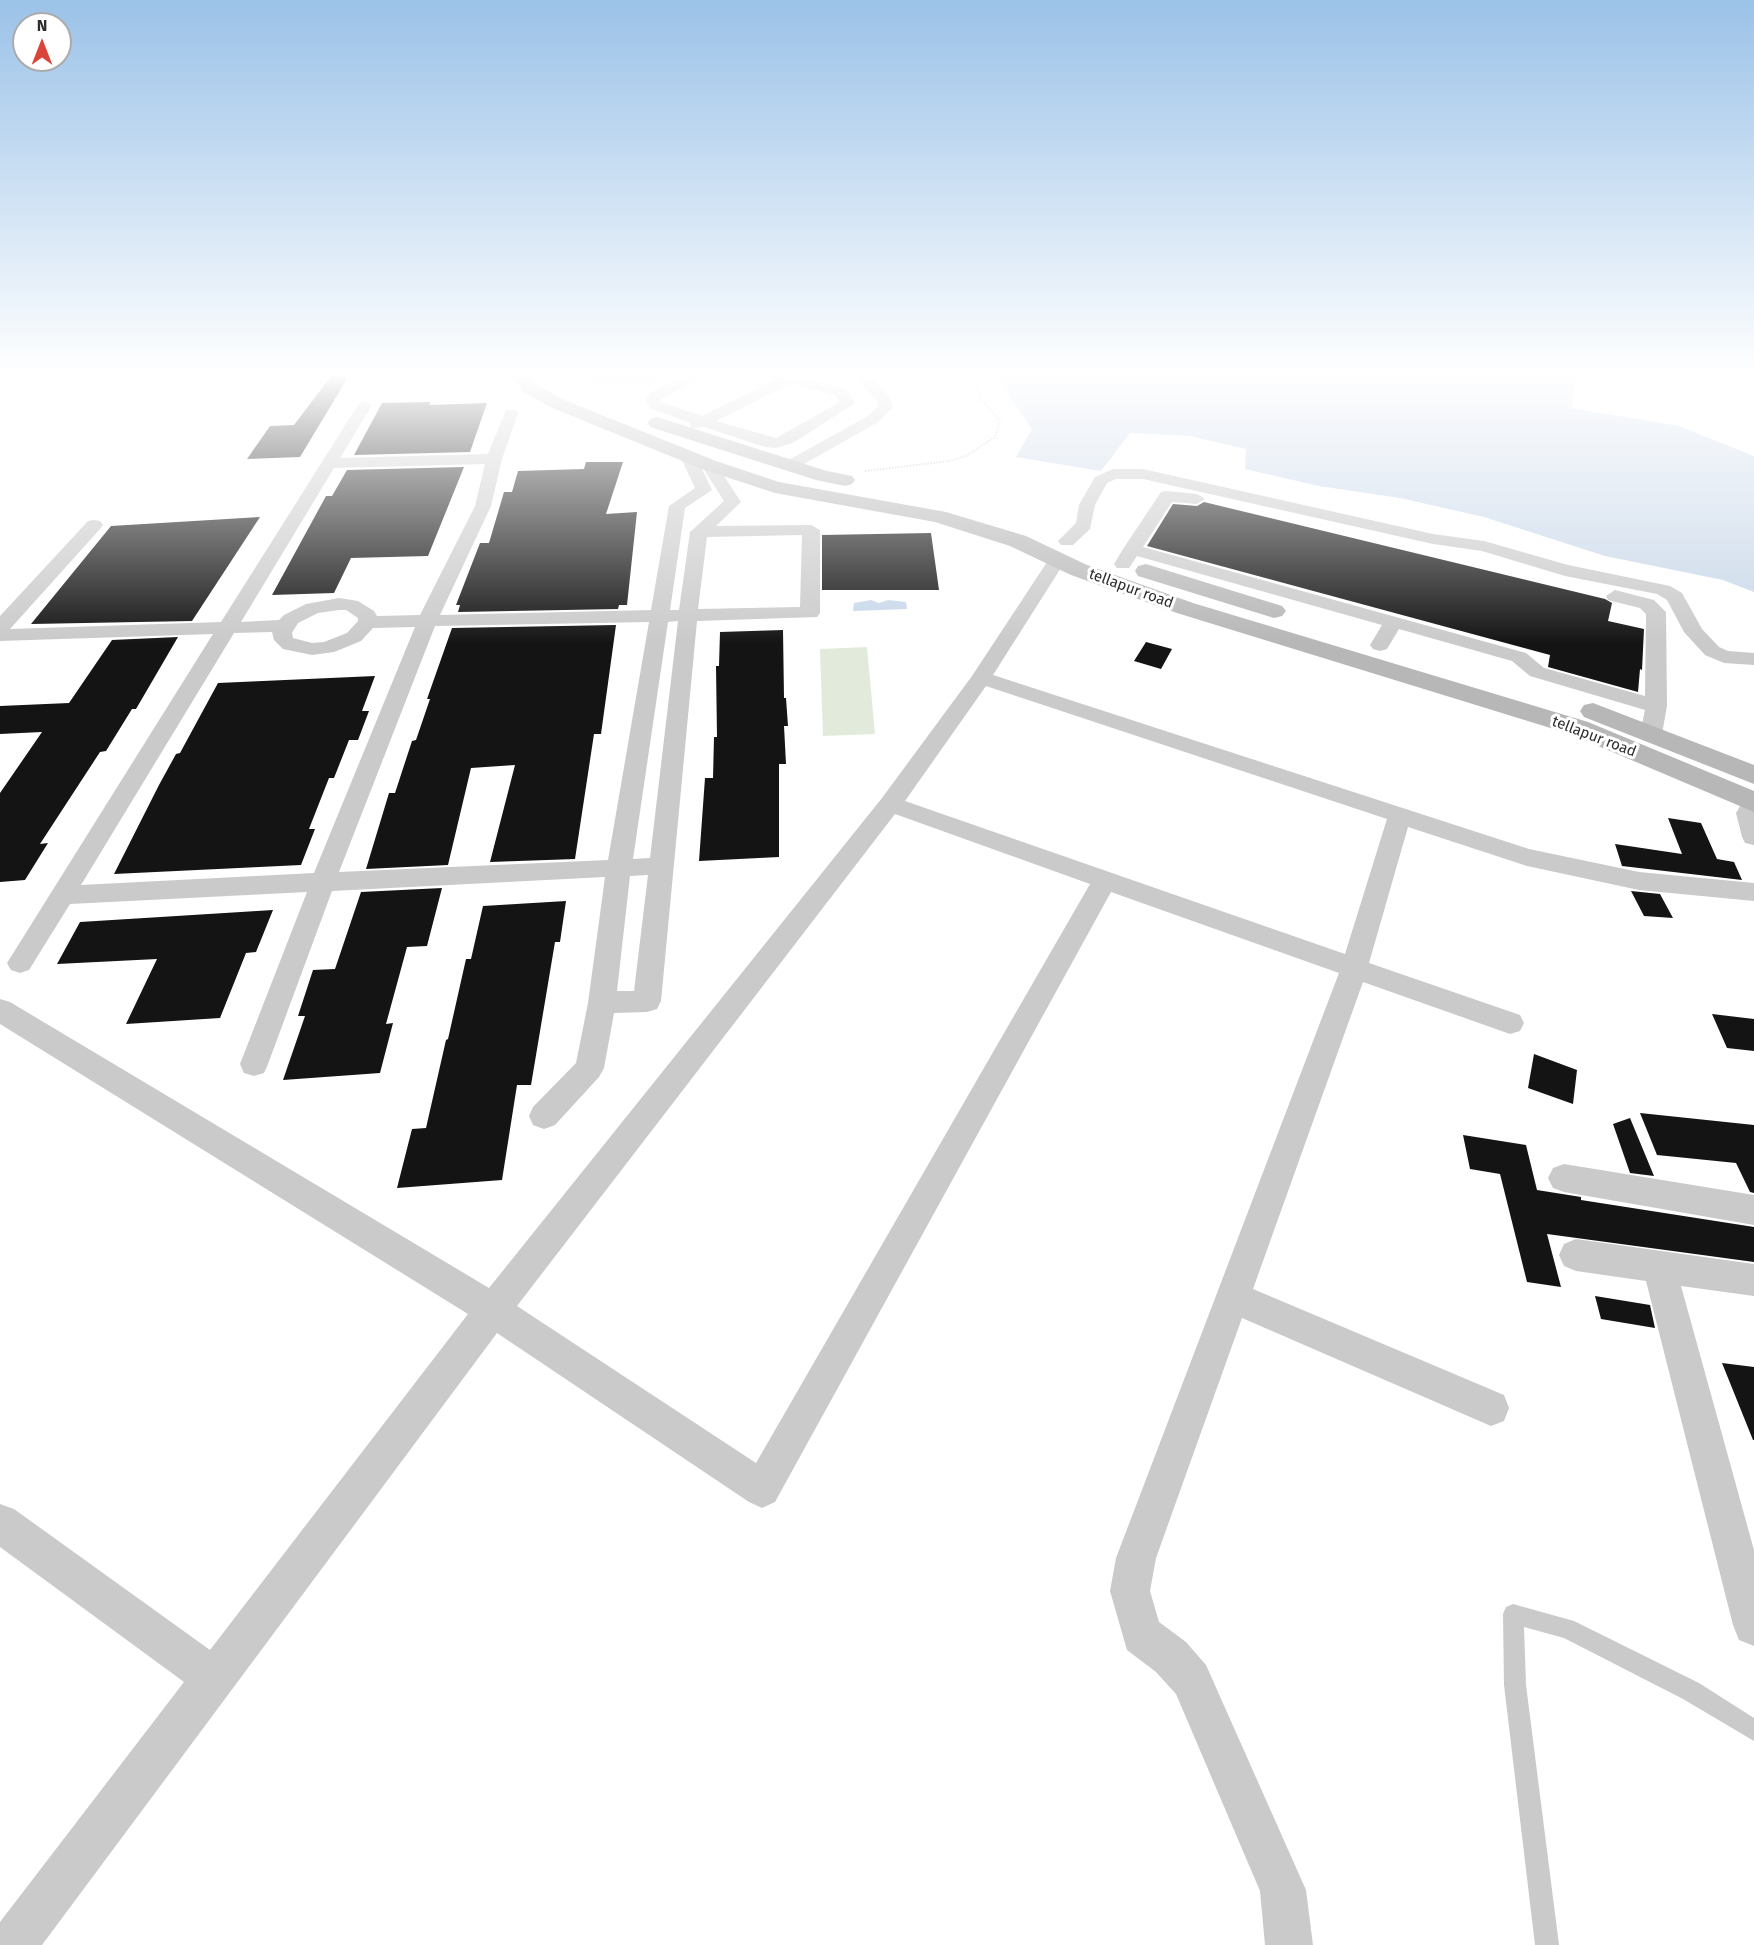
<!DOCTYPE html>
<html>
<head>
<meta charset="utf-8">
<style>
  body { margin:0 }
  #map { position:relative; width:1754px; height:1945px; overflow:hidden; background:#fff; font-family:"Fira Sans",sans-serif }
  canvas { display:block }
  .north { position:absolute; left:12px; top:12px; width:60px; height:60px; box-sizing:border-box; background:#fff; border:2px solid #ababab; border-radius:50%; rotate:0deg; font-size:16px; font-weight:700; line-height:24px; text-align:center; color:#2d2d2d }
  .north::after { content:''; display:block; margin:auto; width:21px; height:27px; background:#da4539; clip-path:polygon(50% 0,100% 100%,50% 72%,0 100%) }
</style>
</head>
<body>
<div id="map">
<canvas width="1754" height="1945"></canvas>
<div class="north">N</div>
</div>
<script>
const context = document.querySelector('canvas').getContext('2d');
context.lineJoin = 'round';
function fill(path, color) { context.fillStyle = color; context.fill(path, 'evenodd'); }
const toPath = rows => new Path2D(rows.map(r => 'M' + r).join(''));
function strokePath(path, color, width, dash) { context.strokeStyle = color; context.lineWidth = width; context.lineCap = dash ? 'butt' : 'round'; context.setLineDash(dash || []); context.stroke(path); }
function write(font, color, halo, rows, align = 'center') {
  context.font = font + ' "Fira Sans",sans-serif'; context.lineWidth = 6; context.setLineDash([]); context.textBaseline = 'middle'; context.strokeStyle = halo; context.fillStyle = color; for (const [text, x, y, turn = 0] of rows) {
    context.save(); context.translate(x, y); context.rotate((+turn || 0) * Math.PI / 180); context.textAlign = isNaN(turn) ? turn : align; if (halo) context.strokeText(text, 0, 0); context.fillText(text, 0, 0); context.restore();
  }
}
fill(toPath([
  [867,647,875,734,823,736,820,649]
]), '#e1eadb');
fill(toPath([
  [1577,371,1571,408,1679,426,1754,456,1754,592,1723,580,1605,556,1484,517,1400,498,1319,486,1245,469,1246,449,1190,436,1130,433,1101,471,1016,457,1032,429,998,380,997,371],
  [871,600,879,603,888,600,906,602,907,609,853,611,854,603]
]), '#c8d7e9');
fill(toPath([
  [335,371,347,379,300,457,247,459,270,426,294,425],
  [431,402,429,405,487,403,470,452,354,455,382,403],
  [586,462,623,462,606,514,637,512,627,605,619,605,618,609,458,612,460,605,456,605,480,543,489,543,504,492,512,492,518,471,584,469],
  [464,467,428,556,351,558,334,593,272,595,326,496,332,496,347,470],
  [1204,502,1605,599,1612,603,1608,621,1644,629,1642,670,1640,669,1638,692,1548,667,1550,655,1147,546,1173,504,1197,506],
  [260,517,192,621,31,624,111,526],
  [931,533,939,590,822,590,822,535],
  [616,625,601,734,594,734,575,859,490,862,515,765,471,768,448,865,366,869,389,793,395,793,412,741,416,740,430,699,427,699,452,628],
  [783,630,784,698,786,698,788,726,784,726,786,764,779,764,779,857,699,861,705,778,713,778,714,737,717,737,716,666,719,666,720,632],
  [178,637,136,709,132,709,106,751,100,752,40,844,48,843,25,880,0,882,0,793,42,732,0,734,0,706,69,703,112,640],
  [1146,642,1172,649,1161,669,1134,661],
  [375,676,362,711,369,711,358,740,349,740,334,778,329,778,309,829,315,829,301,865,114,874,159,785,176,754,180,753,218,683],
  [1668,818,1701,823,1717,859,1734,862,1742,880,1622,866,1615,844,1682,854],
  [442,888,427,946,407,947,386,1024,393,1023,380,1073,283,1080,305,1016,298,1016,313,970,335,969,361,892],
  [1631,891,1660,894,1673,918,1644,916],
  [566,901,560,942,555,942,531,1085,517,1085,502,1180,397,1188,412,1129,426,1128,446,1040,448,1039,466,959,471,959,483,906],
  [273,910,256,952,246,953,220,1018,126,1024,157,959,57,964,80,922],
  [1712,1014,1754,1019,1754,1051,1727,1048],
  [1534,1054,1577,1070,1573,1104,1528,1088],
  [1640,1113,1754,1125,1754,1193,1750,1192,1736,1163,1657,1155],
  [1630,1118,1654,1176,1630,1173,1613,1124],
  [1463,1135,1526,1145,1537,1190,1581,1197,1581,1200,1754,1227,1754,1262,1547,1234,1561,1287,1527,1282,1500,1174,1470,1169],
  [1595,1296,1650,1305,1655,1328,1601,1319],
  [1722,1363,1754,1367,1754,1440,1753,1440]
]), '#141414');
strokePath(toPath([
  [865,471,950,461,968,455,995,437,1000,421,983,401,972,371]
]), '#cacaca', 2, [1.5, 1.5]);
fill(toPath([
  [1513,1604,1574,1621,1699,1683,1754,1718,1754,1741,1683,1699,1564,1638,1524,1627,1526,1685,1559,1945,1535,1945,1504,1685,1503,1614,1506,1607,1513,1604]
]), '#cacaca');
fill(toPath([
  [574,371,647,374,688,371,647,382,594,380,574,371],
  [693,371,712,371,661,399,660,402,702,416,777,379,758,371,782,371,847,390,855,403,793,443,776,448,765,447,704,427,691,428,690,423,650,408,645,401,650,393,693,371],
  [791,383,836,396,840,402,776,438,716,421,791,383],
  [848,371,864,371,889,396,893,407,878,422,797,468,785,468,783,465,785,462,868,416,878,406,877,400,848,371],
  [1734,371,1754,371,1754,380,1736,374,1734,371],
  [365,401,372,405,340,458,488,454,506,410,516,410,518,413,502,459,491,506,440,615,651,610,669,506,695,488,680,456,688,451,696,456,712,490,685,508,670,610,679,610,690,532,724,501,701,465,703,462,715,462,741,502,716,526,811,525,820,530,820,613,817,617,697,621,661,1001,657,1009,647,1012,614,1013,604,1068,599,1077,555,1125,544,1129,533,1125,529,1116,533,1107,576,1063,588,1003,605,877,332,891,268,1064,264,1073,254,1076,244,1073,240,1064,307,892,70,904,29,970,20,973,11,970,7,963,213,634,0,641,0,616,88,521,94,520,100,521,103,525,100,529,10,629,221,622,358,405,365,401],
  [485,464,475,506,420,615,377,616,374,611,358,601,339,598,306,604,284,615,279,620,241,622,334,468,485,464],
  [802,535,800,607,698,609,707,537,802,535],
  [339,610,346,610,358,618,358,621,347,633,324,642,312,643,293,638,292,633,298,623,318,613,339,610],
  [678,621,650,858,633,859,668,622,678,621],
  [649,622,608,860,339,872,435,626,649,622],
  [415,627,314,873,81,885,234,633,272,632,274,640,283,649,312,655,334,652,361,641,373,628,415,627],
  [648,875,634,991,617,991,630,876,648,875],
  [1113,469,1143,469,1433,534,1484,541,1568,565,1670,586,1682,593,1702,629,1719,647,1728,651,1754,653,1754,665,1724,663,1705,655,1684,632,1667,600,1657,594,1565,576,1482,551,1433,544,1143,479,1116,479,1107,483,1095,505,1090,529,1073,545,1061,545,1058,541,1076,523,1079,505,1095,477,1113,469],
  [1167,491,1197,494,1205,499,1197,504,1172,502,1143,547,1526,653,1544,668,1645,696,1646,614,1640,608,1608,600,1606,596,1615,590,1654,600,1666,612,1667,706,1662,734,1659,739,1643,739,1640,734,1645,710,1530,676,1512,661,1399,629,1387,649,1380,651,1373,649,1370,645,1382,625,1137,556,1129,568,1117,568,1114,564,1123,549,1161,492,1167,491],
  [1057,555,1066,560,993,675,1529,849,1639,872,1754,883,1754,901,1639,890,1527,866,1408,827,1369,963,1520,1015,1524,1023,1520,1031,1510,1034,1363,982,1253,1289,1504,1395,1509,1408,1504,1421,1491,1426,1242,1318,1156,1558,1150,1591,1159,1622,1186,1642,1206,1665,1306,1890,1313,1945,1265,1945,1260,1891,1176,1694,1156,1672,1127,1650,1110,1591,1116,1558,1339,973,1111,892,775,1502,762,1508,749,1502,497,1333,42,1945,0,1945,0,1922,184,1682,0,1547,0,1504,14,1509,210,1650,468,1314,0,1024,0,999,10,1002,489,1288,882,798,972,676,1051,556,1057,555],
  [986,686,1387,819,1345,954,905,801,986,686],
  [895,814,1090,884,756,1463,517,1306,895,814],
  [1754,794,1754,845,1745,843,1742,837,1736,813,1746,796,1754,794],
  [1564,1164,1754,1195,1754,1225,1564,1192,1553,1188,1548,1178,1553,1168,1564,1164],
  [1576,1239,1754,1264,1754,1296,1681,1286,1754,1550,1754,1646,1739,1640,1733,1625,1646,1281,1576,1271,1564,1266,1559,1255,1564,1244,1576,1239]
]), '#cacaca');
fill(toPath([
  [507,371,525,371,536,384,562,399,716,461,779,482,946,512,1026,536,1087,565,1193,603,1588,722,1754,791,1754,812,1570,734,1177,613,1071,575,1010,546,935,522,775,493,702,469,550,407,524,392,507,371],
  [657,417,827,471,852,476,855,480,852,484,845,486,816,480,650,427,648,423,650,419,657,417],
  [1146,564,1282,606,1286,611,1282,616,1274,618,1138,576,1135,571,1138,566,1146,564],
  [1593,703,1754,765,1754,784,1584,717,1580,711,1584,705,1593,703]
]), '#b7b7b7');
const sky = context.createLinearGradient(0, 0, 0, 644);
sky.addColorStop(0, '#9bc2e8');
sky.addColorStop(0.58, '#fff');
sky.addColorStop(1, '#ffffff00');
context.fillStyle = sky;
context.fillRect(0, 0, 1754, 644);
write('15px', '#2d2d2d', '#fff', [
  ["tellapur road",1131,589,20],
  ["tellapur road",1594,737,21]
]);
</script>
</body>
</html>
